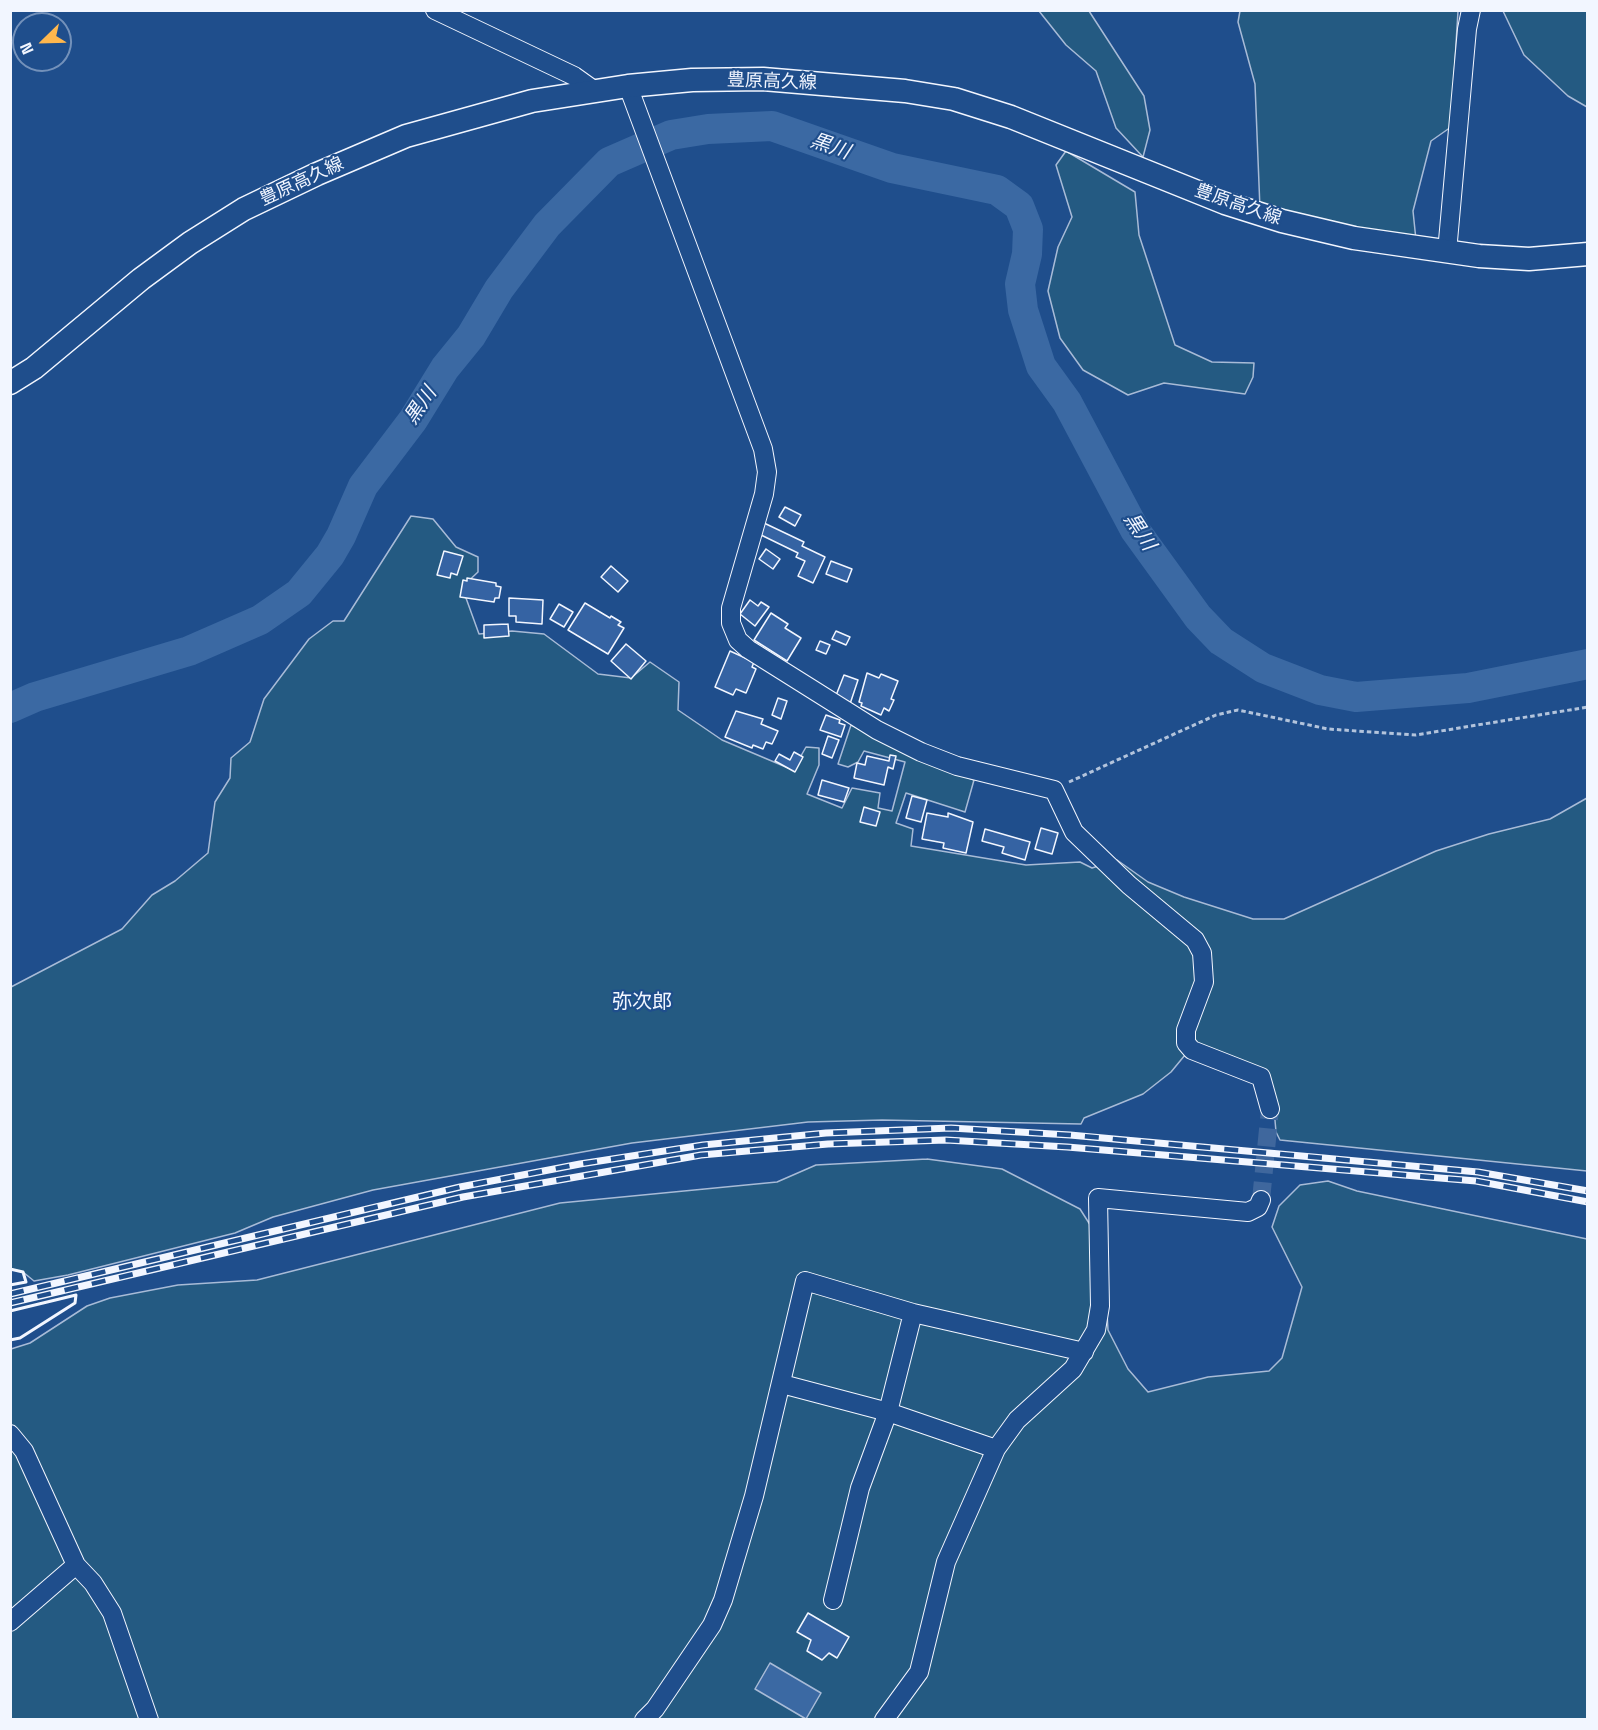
<!DOCTYPE html>
<html>
<head>
<meta charset="utf-8">
<style>
  body { margin:0 }
  #map { position:relative; width:1598px; height:1730px; overflow:hidden; background:#1f4e8c; font-family:"Space Grotesk",sans-serif }
  canvas { display:block }
  .frame { position:absolute; inset:0; border:12px solid #f2f6ff; pointer-events:none }
  .north { position:absolute; left:12px; top:12px; width:60px; height:60px; box-sizing:border-box; background:#1f4e8c; border:2px solid #7391ba; border-radius:50%; rotate:247deg; font-size:16px; font-weight:700; line-height:24px; text-align:center; color:#f2f6ff }
  .north::after { content:''; display:block; margin:auto; width:21px; height:27px; background:#ffb74d; clip-path:polygon(50% 0,100% 100%,50% 72%,0 100%) }
</style>
</head>
<body>
<div id="map">
<canvas width="1598" height="1730"></canvas>
<div class="frame"></div>
<div class="north">N</div>
</div>
<script>
const context = document.querySelector('canvas').getContext('2d');
context.lineJoin = 'round';
function fill(path, color) { context.fillStyle = color; context.fill(path, 'evenodd'); }
const toPath = rows => new Path2D(rows.map(r => 'M' + r).join(''));
function strokePath(path, color, width, dash) { context.strokeStyle = color; context.lineWidth = width; context.lineCap = dash ? 'butt' : 'round'; context.setLineDash(dash || []); context.stroke(path); }
function write(font, color, halo, rows, align = 'center') {
  context.font = font + ' "Space Grotesk","Noto Sans JP",sans-serif'; context.lineWidth = 4.5; context.setLineDash([]); context.textBaseline = 'middle'; context.strokeStyle = halo; context.fillStyle = color; for (const [text, x, y, turn = 0] of rows) {
    context.save(); context.translate(x, y); context.rotate((+turn || 0) * Math.PI / 180); context.textAlign = isNaN(turn) ? turn : align; if (halo) context.strokeText(text, 0, 0); context.fillText(text, 0, 0); context.restore();
  }
}
const green = toPath([
  [1039,11,1089,11,1144,96,1150,130,1143,157,1116,128,1096,71,1066,45,1039,11],
  [1240,11,1458,11,1451,127,1431,141,1413,211,1416,240,1260,209,1255,84,1238,22,1240,11],
  [1503,11,1587,11,1587,107,1568,96,1524,55,1503,11],
  [1066,151,1135,192,1139,235,1175,345,1212,362,1254,363,1253,377,1245,394,1164,383,1128,395,1083,370,1060,338,1048,291,1058,247,1072,217,1056,165,1066,151],
  [411,516,433,519,456,547,478,557,478,572,462,587,479,634,512,631,544,634,598,674,631,678,650,662,679,682,678,710,722,740,793,770,806,747,819,748,819,765,807,794,842,808,852,788,880,793,878,808,892,811,905,762,864,751,858,762,848,767,838,764,851,725,926,762,974,780,965,812,906,793,896,823,913,829,911,846,1026,865,1080,862,1092,868,1117,860,1148,882,1184,897,1253,919,1284,919,1436,851,1489,834,1550,819,1587,798,1587,1171,1280,1140,1276,1132,1272,1085,1185,1055,1171,1072,1143,1094,1084,1118,1081,1124,882,1120,808,1122,632,1143,373,1190,273,1217,235,1233,68,1275,34,1281,23,1272,11,1269,11,987,122,929,152,895,175,881,208,853,215,802,230,778,231,758,250,742,264,699,309,639,333,621,344,621,411,516],
  [927,1159,1002,1169,1080,1209,1103,1245,1108,1330,1128,1369,1148,1392,1208,1377,1269,1371,1282,1358,1302,1287,1272,1227,1279,1206,1300,1185,1328,1181,1357,1191,1587,1239,1587,1719,11,1720,11,1349,30,1343,87,1306,110,1298,178,1285,257,1280,560,1203,777,1182,816,1165,927,1159]
]);
fill(green, '#245a82');
strokePath(green, '#a8bbd7', 1.5);
const water = toPath([
  [770,1663,821,1693,806,1719,755,1689,770,1663]
]);
fill(water, '#3b69a3');
strokePath(water, '#a8bbd7', 1.5);
strokePath(toPath([
  [10,708,35,697,189,651,260,620,299,593,330,555,341,536,363,486,413,420,445,368,471,336,499,289,547,225,609,162,671,135,708,129,772,126,892,168,997,190,1019,206,1028,229,1027,254,1020,284,1023,310,1041,366,1067,402,1135,530,1198,617,1221,641,1263,668,1320,690,1356,697,1468,688,1588,664]
]), '#3b69a3', 30);
const building = toPath([
  [785,507,801,515,795,526,779,517,785,507],
  [764,523,804,542,802,546,825,557,813,583,798,576,805,561,796,557,798,553,759,534,764,523],
  [766,549,780,559,773,569,759,559,766,549],
  [444,551,463,556,457,575,451,573,450,578,437,575,444,551],
  [831,561,852,569,847,582,826,574,831,561],
  [611,566,628,581,618,592,601,577,611,566],
  [467,578,496,583,496,586,501,587,499,598,495,598,494,602,460,597,463,580,467,581,467,578],
  [509,598,543,600,542,624,516,622,516,616,509,616,509,598],
  [750,600,758,606,761,602,769,607,755,626,740,614,750,600],
  [585,603,610,618,611,616,621,622,618,625,624,628,608,654,568,630,585,603],
  [559,604,573,612,564,627,550,619,559,604],
  [771,613,788,624,785,628,801,638,787,661,754,640,771,613],
  [508,624,509,636,484,638,484,625,508,624],
  [836,631,850,637,846,645,832,639,836,631],
  [820,641,830,645,826,654,816,650,820,641],
  [626,644,646,661,631,679,611,661,626,644],
  [730,651,754,662,752,667,756,669,746,693,736,689,733,695,715,687,730,651],
  [867,673,879,678,881,674,898,681,891,699,894,700,889,711,884,708,881,715,861,706,862,703,859,702,867,673],
  [844,675,858,680,850,704,835,698,844,675],
  [778,698,787,701,781,719,772,715,778,698],
  [736,711,763,719,761,724,778,731,772,744,766,742,763,749,753,745,752,748,725,737,736,711],
  [826,715,840,720,839,723,845,725,841,737,820,730,826,715],
  [828,736,839,740,832,758,822,754,828,736],
  [794,752,803,757,795,772,775,761,779,754,790,760,794,752],
  [890,755,896,756,893,769,888,767,884,785,854,778,857,763,865,765,867,756,889,761,890,755],
  [822,780,849,788,844,802,818,795,822,780],
  [912,796,927,800,921,822,906,818,912,796],
  [864,807,880,812,876,826,860,822,864,807],
  [927,813,948,817,948,813,973,822,966,853,943,848,944,843,922,839,927,813],
  [1041,828,1058,833,1052,854,1035,849,1041,828],
  [985,829,1030,842,1025,860,1002,853,1004,847,982,841,985,829],
  [808,1613,849,1637,837,1658,829,1653,822,1660,807,1651,811,1640,797,1632,808,1613]
]);
fill(building, '#3563a3');
strokePath(building, '#f2f6ff', 1.5);
strokePath(toPath([
  [1261,1200,1270,1109]
]), '#3f679d', 18, [18, 9]);
const minor = toPath([
  [435,10,574,76,595,91],
  [628,86,763,449,767,472,764,494,731,608,731,623,738,640,748,649,877,730,921,752,957,766,1054,790,1074,832,1129,885,1195,940,1202,953,1204,982,1186,1030,1186,1043,1192,1050,1261,1077,1270,1109],
  [1447,252,1467,29,1471,10],
  [782,1384,888,1412,996,1449],
  [10,1434,24,1451,76,1565,93,1583,112,1613,149,1720],
  [833,1600,860,1488,888,1412,913,1313],
  [10,1622,76,1565],
  [644,1720,655,1709,712,1625,723,1600,754,1496,805,1281,913,1313,1084,1352],
  [884,1720,919,1672,946,1562,996,1449,1017,1420,1073,1369,1096,1330,1100,1306,1098,1198,1248,1212,1258,1207,1261,1200]
]);
const major = toPath([
  [10,383,34,368,141,279,190,243,244,209,317,174,406,136,532,101,628,86,692,80,763,79,905,91,954,99,1011,117,1225,203,1282,221,1354,238,1479,256,1529,259,1588,254]
]);
strokePath(minor, '#f2f6ff', 20);
strokePath(major, '#f2f6ff', 25);
strokePath(toPath([
  [1069,782,1216,715,1238,710,1328,729,1416,735,1588,707]
]), '#b3c4dc', 3, [4.5, 3]);
strokePath(minor, '#1f4e8c', 18);
strokePath(major, '#1f4e8c', 22);
const rail = toPath([
  [10,1294,460,1187,580,1164,703,1145,826,1133,951,1128,1070,1135,1478,1172,1588,1191],
  [10,1303,463,1197,701,1155,828,1144,946,1140,1067,1147,1476,1181,1588,1202]
]);
strokePath(rail, '#f2f6ff', 7);
strokePath(rail, '#1f4e8c', 4.5, [14]);
strokePath(toPath([
  [10,1269,23,1272,26,1282,10,1285],
  [10,1311,76,1295,75,1303,20,1338,10,1340]
]), '#f2f6ff', 3);
write('18px', '#f2f6ff', '#1f4e8c', [
  ["豊原高久線",772,82,2],
  ["豊原高久線",302,182,-25],
  ["豊原高久線",1238,205,19]
]);
write('italic 20px', '#f2f6ff', '#1f4e8c', [
  ["黒川",830,147,19],
  ["黒川",421,406,-56],
  ["黒川",1139,532,57]
]);
write('20px', '#f2f6ff', '#1f4e8c', [
  ["弥次郎",642,1003]
]);
</script>
</body>
</html>
